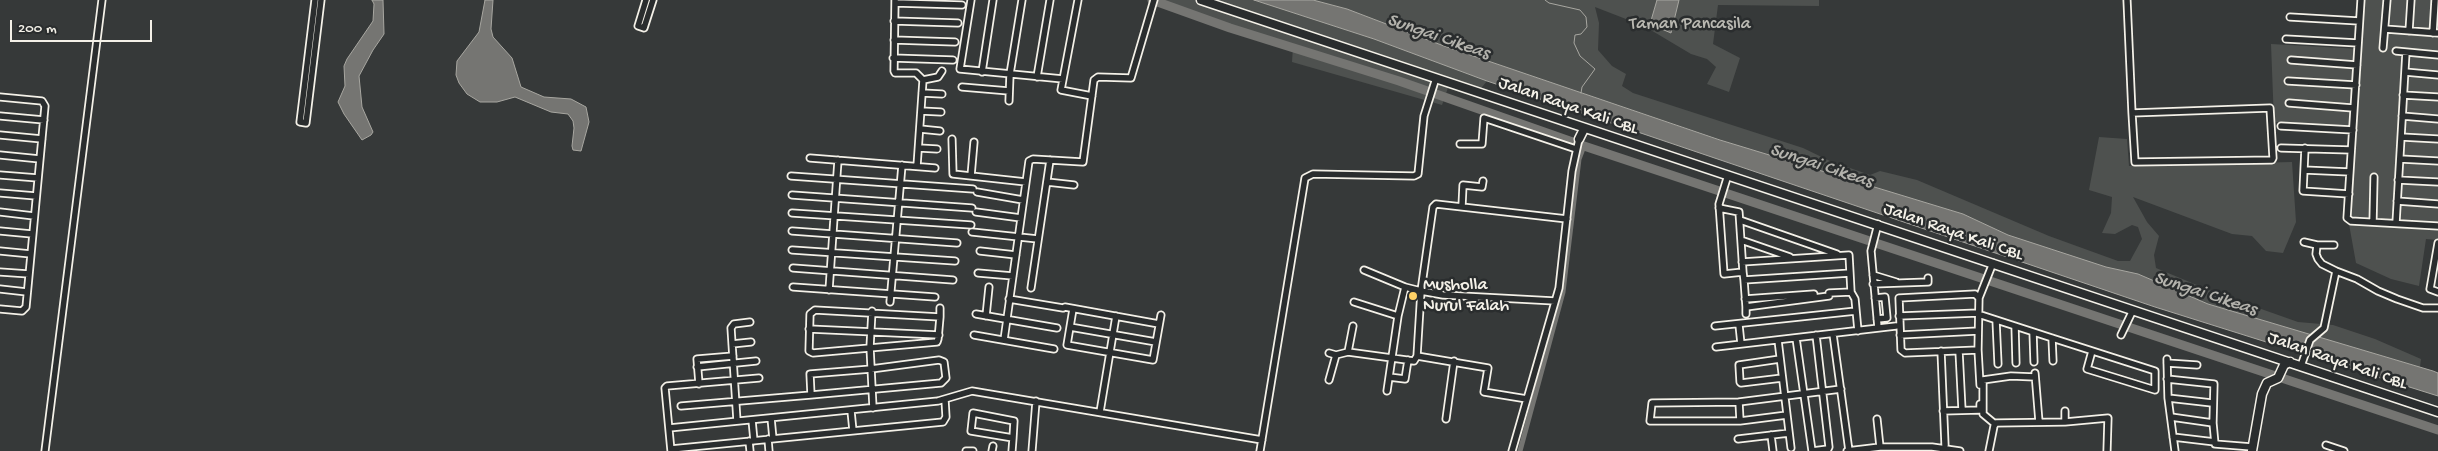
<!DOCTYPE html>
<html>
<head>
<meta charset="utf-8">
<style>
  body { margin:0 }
  #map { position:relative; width:2438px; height:451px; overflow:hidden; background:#363939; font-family:"Gochi Hand",sans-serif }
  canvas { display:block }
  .scale { position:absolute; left:10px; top:20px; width:142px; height:22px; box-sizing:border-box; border:2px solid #f4f1e8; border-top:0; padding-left:6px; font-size:15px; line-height:18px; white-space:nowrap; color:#f4f1e8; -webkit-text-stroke:4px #2a2d2e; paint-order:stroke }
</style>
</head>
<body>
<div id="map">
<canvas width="2438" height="451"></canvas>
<div class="scale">200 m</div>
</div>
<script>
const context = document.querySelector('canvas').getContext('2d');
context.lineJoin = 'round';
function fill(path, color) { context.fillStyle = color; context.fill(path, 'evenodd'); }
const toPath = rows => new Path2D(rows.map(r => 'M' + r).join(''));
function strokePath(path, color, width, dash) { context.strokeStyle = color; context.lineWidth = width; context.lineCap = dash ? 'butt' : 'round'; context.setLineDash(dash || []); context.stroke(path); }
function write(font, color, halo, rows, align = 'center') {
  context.font = font + ' "Gochi Hand",sans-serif'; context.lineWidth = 5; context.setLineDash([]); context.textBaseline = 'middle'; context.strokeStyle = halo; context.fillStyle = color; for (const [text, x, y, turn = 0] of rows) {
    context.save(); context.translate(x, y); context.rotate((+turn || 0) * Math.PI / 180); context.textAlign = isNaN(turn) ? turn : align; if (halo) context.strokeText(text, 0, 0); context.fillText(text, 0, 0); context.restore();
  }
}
fill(toPath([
  [1155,0,1254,0,1374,39,1487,81,1478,92,1449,85,1442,105,1292,62,1293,47],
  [1313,0,1819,0,1819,6,1718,5,1713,44,1740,58,1729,92,1707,84,1716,67,1707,59,1691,54,1644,26,1595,7,1599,23,1598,50,1612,66,1626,74,1622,86,1633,93,1803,148,1830,161,1870,175,1880,171,1917,180,2049,236,2118,261,2130,261,2142,239,2138,227,2132,225,2115,234,2102,233,2111,213,2112,197,2089,190,2099,137,2127,139,2129,166,2292,162,2296,222,2283,253,2266,251,2252,236,2232,234,2133,197,2147,222,2159,236,2154,255,2156,268,2216,293,2298,322,2333,325,2375,339,2421,359,2420,367,2208,304,2138,274,2109,269,2008,235,1963,214,1745,148,1447,47,1347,9],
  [2365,0,2438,0,2438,240,2426,239,2419,286,2391,279,2356,263,2349,224,2355,129,2274,122,2271,44,2361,49]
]), '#4e514f');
const water = toPath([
  [372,0,383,0,384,34,373,50,359,76,362,107,373,132,371,135,362,140,344,114,338,102,345,86,344,66,347,59,373,21,374,4,372,0],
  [485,0,493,0,491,29,493,37,512,58,521,87,544,97,571,99,586,107,589,122,581,151,573,150,572,146,574,128,573,121,568,114,551,112,515,97,497,102,480,102,467,94,459,83,456,75,457,61,479,32,485,0],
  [1254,0,1313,0,1347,9,1444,46,1720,140,1963,214,2008,235,2106,267,2138,274,2208,304,2433,371,2438,373,2438,396,2155,307,1487,81,1374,39,1254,0],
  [1657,0,1679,0,1671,33,1650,24,1657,0]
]);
fill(water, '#757572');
strokePath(water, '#a8a7a1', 1);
strokePath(toPath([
  [1545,0,1549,3,1580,10,1586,17,1587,27,1581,34,1575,35,1574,43,1580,56,1595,69,1582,87,1581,93]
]), '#a8a7a1', 1);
strokePath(toPath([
  [1520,451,1563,292,1579,159,1584,146]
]), '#757572', 5);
strokePath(toPath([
  [1152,0,1230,28,1399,81,1584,146,2438,430]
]), '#757572', 9);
const street = toPath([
  [315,0,300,122,306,123,321,0],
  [646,0,638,26,644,28,653,0],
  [895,0,894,71,895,73,916,73,923,80,917,166],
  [971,0,960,69,1063,79],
  [1078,0,1061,90,1092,96],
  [2127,0,2132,113,2135,162,2272,160,2273,158,2270,108,2132,113],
  [2361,0,2347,218,2351,221,2438,226],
  [895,3,962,5],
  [2290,17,2359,21],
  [894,21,958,23],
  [2385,29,2438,33],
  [2409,31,2411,0],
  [2433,33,2435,0],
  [2286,39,2358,43],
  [894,40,955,42],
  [2383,48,2387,0],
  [2396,51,2438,55],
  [893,58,953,60],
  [2291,60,2357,65],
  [982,72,993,0],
  [2405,72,2438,75],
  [1037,77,1050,0],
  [923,80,938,77,942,71],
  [2288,81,2356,85],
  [962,87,1009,91],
  [922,93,942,94],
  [2403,95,2438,97],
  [0,97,42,101,45,106,26,307,22,311,0,309],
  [1009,101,1010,74,1022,0],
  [2289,103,2353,108],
  [921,111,941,112],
  [0,116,44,120],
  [2402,116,2438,119],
  [2281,126,2353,130],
  [920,129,940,131],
  [0,135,42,139],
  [2401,137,2438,139],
  [952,139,953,174,1026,182],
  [1460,144,1482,144,1484,118,1576,149],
  [919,148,937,149],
  [2281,148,2351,150],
  [2305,148,2303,191,2349,194],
  [0,155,40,159],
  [810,158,935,168],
  [2400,159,2438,161],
  [2304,170,2350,172],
  [0,175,38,178],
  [1728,175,1719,204,1724,274,1743,272,1744,280],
  [791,176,973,189],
  [971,176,974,142],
  [2398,180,2438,182],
  [1047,182,1074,185],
  [977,192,1023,200],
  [0,193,36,196],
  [792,195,972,208],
  [2397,201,2438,204],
  [1462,206,1463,185,1482,187,1483,181],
  [1719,208,1739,212,1743,272],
  [0,212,34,216],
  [976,212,1021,218],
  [792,213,971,225],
  [1740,220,1837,254],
  [2373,222,2374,177],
  [2396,223,2406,52],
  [0,231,32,234],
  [792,231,957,243],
  [972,232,1038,239],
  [1741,240,1790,257],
  [2304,242,2317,245,2316,254,2318,259,2322,264,2336,271,2357,279,2378,291,2397,299,2423,308,2438,308],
  [2438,243,2430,289,2438,292],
  [2317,245,2334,245],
  [792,250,955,261],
  [0,251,31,254],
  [980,251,1016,255],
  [1742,262,1849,255,1850,273],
  [793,268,953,280],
  [1364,270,1405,287,1421,291,1443,295,1555,301],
  [0,272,29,274],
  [978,273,1013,276],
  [1873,275,1896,282],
  [1873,284,1928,282,1928,278],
  [793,287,935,297],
  [1031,288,1050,160],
  [0,289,27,292],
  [829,290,838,160],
  [1829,293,1851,292],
  [1875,298,1885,297,1887,318,1877,319],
  [1979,298,1975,294,1899,298,1901,350,1905,353,1978,350,1979,298,1993,263],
  [1009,299,1063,308],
  [1745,299,1814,294],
  [890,302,902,165],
  [1354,302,1398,316],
  [1065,307,1159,324],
  [1746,307,1744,280,1850,273,1851,292,1855,299,1858,331],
  [1073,309,1067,345,1153,360,1161,315],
  [872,311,870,347,873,408],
  [976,314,1057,328],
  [1746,314,1746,307,1829,296],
  [1978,314,2052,338,2155,371,2155,390,2087,369,2092,351],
  [986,316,989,287],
  [1899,316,1978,313],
  [940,317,815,310,810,314,809,351,813,353,937,342,938,339,940,317,940,308],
  [1996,320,1998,364],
  [1739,325,1741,344],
  [1715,326,1856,311],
  [2015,326,2016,363],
  [1070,327,1156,342],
  [1878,328,1871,251,1878,224],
  [809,329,939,335],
  [2033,332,2034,362],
  [1833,334,1849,451],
  [974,335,1054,349],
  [1900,335,1978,331],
  [2121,335,2133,310],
  [1796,338,1812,451],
  [2052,338,2053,361],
  [1004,340,1029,161,1033,159,1083,162,1094,80,1098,77,1131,78,1154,0],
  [1778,340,1791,448],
  [732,344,751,342],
  [1716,347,1896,326],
  [1978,350,1980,385],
  [1941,351,1945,445],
  [1959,351,1962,410],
  [1348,352,1353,326],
  [1329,353,1336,355,1348,352,1414,361,1417,356,1421,291,1433,207,1436,204,1567,219],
  [1417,356,1488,368,1484,392,1527,399],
  [1780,359,1739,365,1740,382,1741,383,1782,378],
  [2167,359,2168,398,2175,451],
  [2167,363,2197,365],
  [2301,366,2310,340,2324,328,2336,271],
  [697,367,756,361],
  [2035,373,2039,422],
  [1389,377,1405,379,1408,360],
  [2167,379,2214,384,2213,423,2171,417],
  [1329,380,1336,355],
  [699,384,697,359,733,356],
  [1387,391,1398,316,1405,287],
  [2168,398,2212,403],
  [1739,402,1652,403,1650,421,1740,421],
  [681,406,811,395,941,383,946,378,944,362,939,360,871,369,810,374,811,395],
  [851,411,853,431],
  [1943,411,1980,410,1980,404],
  [1100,412,1116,316],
  [1787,415,1740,421,1739,402,1841,389],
  [771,418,773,439],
  [1446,419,1454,361],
  [1877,419,1880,447],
  [752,420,754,441],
  [737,421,731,328,734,324,750,322],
  [2065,422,2108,418,2107,451],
  [2213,423,2215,444,2252,447],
  [1995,424,1983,414,1983,380,2011,376,2035,377],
  [669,428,938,401,972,391,1262,440],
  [1771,435,1773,451],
  [2173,437,2215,442],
  [768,439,769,451],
  [1738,439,1789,433],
  [749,441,750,451],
  [2326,445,2344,451],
  [671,449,943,422,946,417,945,400],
  [45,451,102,0],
  [671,451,665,388,667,386,759,378],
  [966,451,973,451],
  [992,451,993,446],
  [1012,451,1013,438,1014,421,973,413,971,431,1013,438],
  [1032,451,1036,401],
  [1260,451,1305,178,1313,174,1414,176,1418,174,1424,116,1436,78],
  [1512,451,1559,288,1572,171,1579,139],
  [1812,451,1828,449,1829,447,1816,335],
  [1847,451,1880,447,1932,447,1960,451],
  [1989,451,1994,426,1996,423,2065,422,2065,411]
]);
const secondary = toPath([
  [1201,0,2438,412],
  [1579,139,1584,129],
  [2252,451,2262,394,2267,383,2278,378,2284,365,2290,362]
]);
strokePath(street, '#f4f1e8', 9);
strokePath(secondary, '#f4f1e8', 11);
strokePath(street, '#2a2d2e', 5.5);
strokePath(secondary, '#2a2d2e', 8);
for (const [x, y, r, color] of [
  [1413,296,5,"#ffd166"]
]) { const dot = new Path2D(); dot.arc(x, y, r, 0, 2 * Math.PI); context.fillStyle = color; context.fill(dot); strokePath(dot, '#2a2d2e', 2); }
write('18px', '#bab9b2', '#2a2d2e', [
  ["Taman Pancasila",1690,25]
]);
write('18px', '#f4f1e8', '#2a2d2e', [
  ["Jalan Raya Kali CBL",1568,107,19],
  ["Jalan Raya Kali CBL",1953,233,19],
  ["Jalan Raya Kali CBL",2337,362,19]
]);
write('18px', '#f4f1e8', '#2a2d2e', [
  ["Musholla",1423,286],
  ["Nurul Falah",1423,307]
], 'left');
write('italic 19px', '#b4b3ad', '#2a2d2e', [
  ["Sungai Cikeas",1438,38,19],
  ["Sungai Cikeas",1821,167,18],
  ["Sungai Cikeas",2205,295,18]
]);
</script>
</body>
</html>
